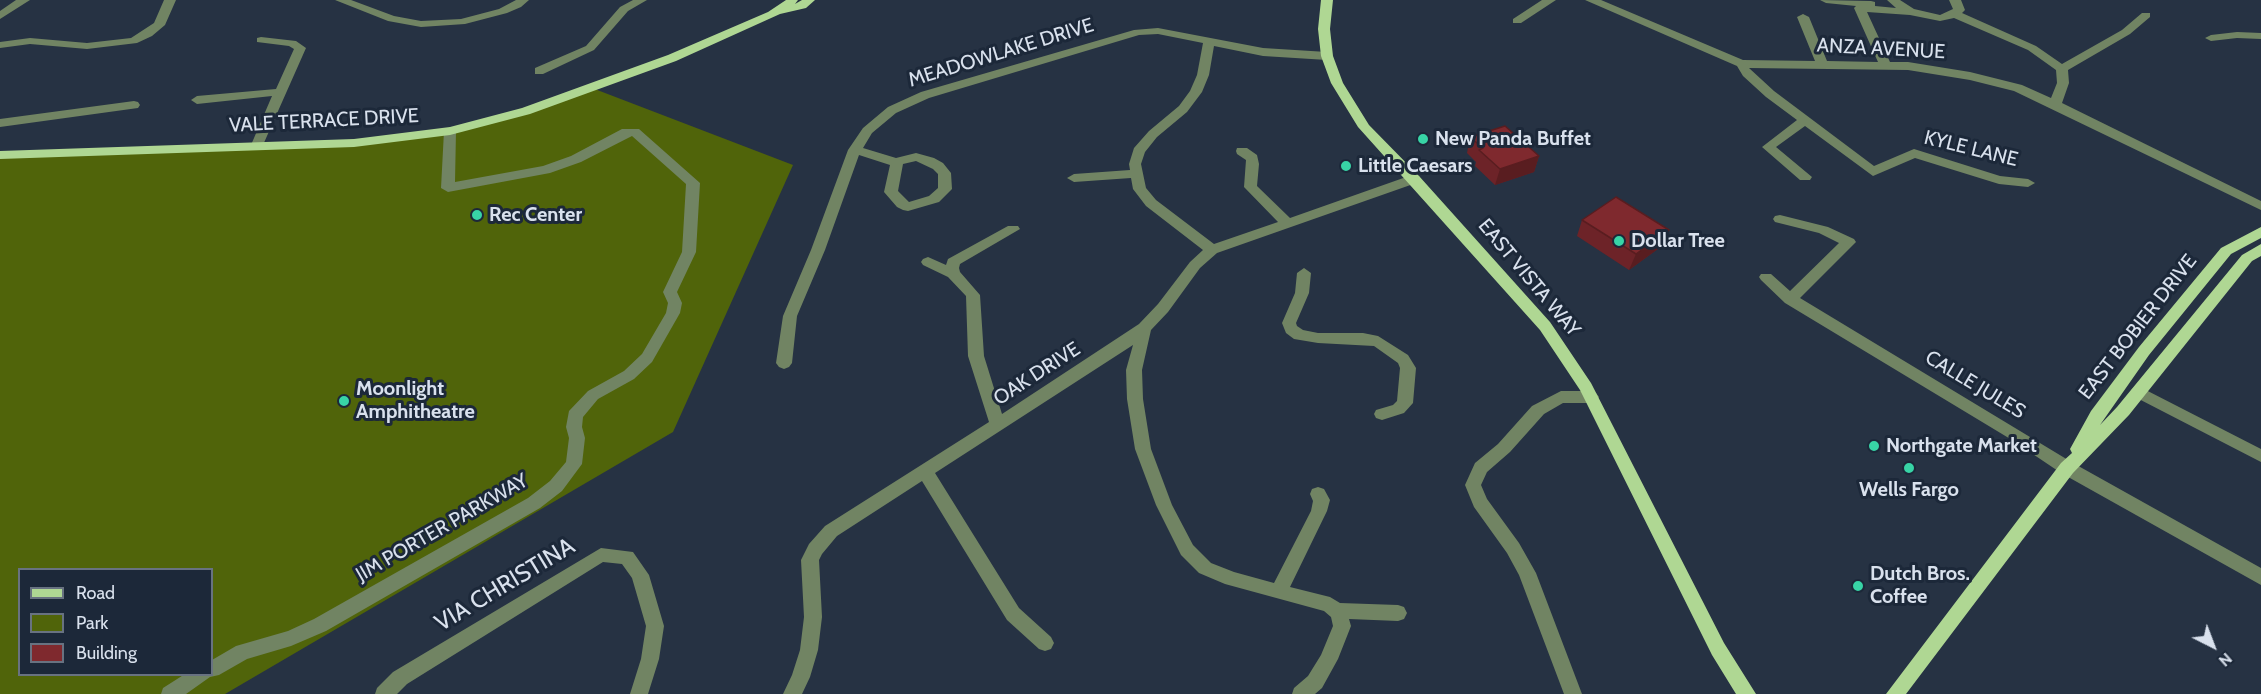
<!DOCTYPE html>
<html>
<head>
<meta charset="utf-8">
<style>
  body { margin:0 }
  #map { position:relative; width:2261px; height:694px; overflow:hidden; background:#263243; font-family:Cabin,sans-serif }
  canvas { display:block }
  .legend { position:absolute; left:18px; top:568px; width:195px; height:108px; box-sizing:border-box; background:#1c2839; border:2px solid #687281; margin:0; padding:8px 10px; list-style:none; font-size:18px; color:#d9e1ed }
  .legend li { display:flex; align-items:center; gap:12px; height:30px }
  .legend b { width:30px; border:2px solid #687281 }
  .north { position:absolute; left:2183px; top:616px; width:60px; height:60px; -webkit-text-stroke:4px #1c2839; paint-order:stroke; rotate:138deg; font-size:16px; font-weight:700; line-height:24px; text-align:center; color:#d9e1ed }
  .north::after { content:''; display:block; margin:auto; width:21px; height:27px; background:#d9e1ed; clip-path:polygon(50% 0,100% 100%,50% 72%,0 100%) }
</style>
</head>
<body>
<div id="map">
<canvas width="2261" height="694"></canvas>
<ul class="legend">
<li><b style="height:8px;background:#afd793"></b>Road</li>
<li><b style="height:16px;background:#50640a"></b>Park</li>
<li><b style="height:16px;background:#7f292e"></b>Building</li>
</ul>
<div class="north">N</div>
</div>
<script>
const context = document.querySelector('canvas').getContext('2d');
context.lineJoin = 'round';
function fill(path, color) { context.fillStyle = color; context.fill(path, 'evenodd'); }
const toPath = rows => new Path2D(rows.map(r => 'M' + r).join(''));
function strokePath(path, color, width, dash) { context.strokeStyle = color; context.lineWidth = width; context.lineCap = dash ? 'butt' : 'round'; context.setLineDash(dash || []); context.stroke(path); }
function write(font, color, halo, rows, align = 'center') {
  context.font = font + ' Cabin,sans-serif'; context.lineWidth = 6; context.setLineDash([]); context.textBaseline = 'middle'; context.strokeStyle = halo; context.fillStyle = color; for (const [text, x, y, turn = 0] of rows) {
    context.save(); context.translate(x, y); context.rotate((+turn || 0) * Math.PI / 180); context.textAlign = isNaN(turn) ? turn : align; if (halo) context.strokeText(text, 0, 0); context.fillText(text, 0, 0); context.restore();
  }
}
fill(toPath([
  [592,88,793,165,673,432,225,694,0,694,0,155,366,142,450,131],
  [20,570,212,570,212,674,20,674]
]), '#50640a');
fill(toPath([
  [16,0,30,0,0,19,0,11,16,0],
  [164,0,176,0,165,25,152,36,137,43,87,49,30,44,0,48,0,42,30,38,87,43,131,38,154,23,164,0],
  [335,0,351,0,394,16,421,21,461,19,499,9,516,0,529,0,521,7,507,13,465,24,421,27,388,21,335,0],
  [633,0,647,0,628,11,594,50,543,74,535,74,535,68,586,46,620,7,633,0],
  [1542,0,1556,0,1521,23,1513,23,1513,19,1542,0],
  [1585,0,1601,0,1743,60,1815,61,1797,17,1803,14,1809,17,1827,61,1878,62,1854,8,1856,6,1826,3,1820,0,1871,1,1875,2,1875,6,1896,8,1887,0,1900,0,1914,9,1940,15,1953,9,1949,0,1961,0,1965,10,1962,13,2036,46,2062,64,2122,30,2142,13,2150,13,2150,17,2130,34,2068,70,2069,83,2062,103,2261,201,2261,210,2014,91,1970,80,1908,70,1749,68,1774,91,1874,166,1914,149,2000,176,2028,179,2035,183,2028,187,1999,184,1915,158,1873,176,1805,126,1776,147,1812,177,1810,180,1800,180,1762,147,1797,120,1766,97,1743,76,1737,66,1585,0],
  [1867,12,1910,15,1940,21,1954,18,2028,50,2056,70,2057,83,2051,98,2022,85,1970,72,1908,62,1890,62,1867,12],
  [1158,28,1263,48,1327,52,1333,56,1327,60,1263,56,1214,46,1209,75,1202,92,1187,112,1157,137,1145,152,1141,164,1146,188,1156,200,1214,244,1278,222,1244,187,1246,160,1237,154,1236,151,1237,148,1247,148,1257,155,1259,164,1257,186,1290,218,1409,176,1419,176,1421,179,1419,182,1217,253,1200,268,1168,312,1151,330,1142,370,1143,399,1151,449,1172,505,1193,545,1211,563,1234,572,1274,583,1311,511,1313,501,1310,494,1312,489,1318,487,1324,489,1330,500,1327,511,1290,587,1330,597,1340,603,1398,605,1404,607,1407,613,1404,619,1398,621,1349,619,1351,626,1338,659,1322,688,1315,694,1292,694,1294,688,1308,676,1321,655,1333,626,1331,617,1324,611,1225,584,1199,573,1181,555,1156,505,1135,449,1127,399,1126,370,1133,345,935,473,1019,608,1051,637,1054,643,1051,649,1045,651,1039,649,1007,620,922,481,837,536,822,554,819,560,822,617,818,650,810,677,802,694,783,694,792,675,800,650,804,617,801,560,809,544,825,526,989,422,968,356,966,296,948,277,923,265,921,262,923,259,928,257,946,265,948,259,1008,226,1018,226,1020,229,960,264,959,268,960,272,980,295,984,356,1002,414,1139,324,1158,304,1190,262,1203,250,1146,206,1133,189,1131,178,1074,182,1067,178,1074,174,1130,170,1129,164,1134,148,1149,131,1179,106,1190,91,1197,75,1203,43,1158,34,1139,35,929,98,896,113,872,133,863,148,896,158,916,153,934,158,943,163,951,173,952,189,939,202,908,211,903,210,897,207,884,192,890,165,859,155,825,250,797,316,792,363,789,367,784,369,779,367,776,363,783,316,811,250,848,150,863,128,888,107,921,92,1134,30,1158,28],
  [916,161,933,169,938,174,938,188,929,196,909,202,898,191,903,164,916,161],
  [2237,32,2261,33,2261,39,2237,38,2211,41,2205,38,2211,35,2237,32],
  [261,37,296,41,306,48,263,145,257,149,251,145,272,96,197,104,191,100,197,96,276,89,294,49,289,46,257,42,257,38,261,37],
  [134,101,138,102,140,105,138,108,0,127,0,119,134,101],
  [450,127,456,131,455,182,543,166,571,156,622,129,639,129,700,183,696,252,677,292,682,303,680,313,652,362,634,379,598,399,583,417,582,427,585,438,582,464,562,491,540,508,326,631,291,646,247,659,219,675,210,677,186,694,161,694,163,688,185,674,212,674,212,660,236,646,288,631,314,619,528,498,550,481,566,462,569,438,566,427,569,411,588,391,624,371,642,354,666,313,668,303,663,292,682,252,686,184,632,136,581,162,550,173,448,192,441,188,444,131,450,127],
  [1780,215,1828,227,1854,239,1856,242,1800,298,2073,463,2261,568,2261,585,2061,473,2012,440,1785,303,1761,280,1759,277,1761,274,1771,274,1790,291,1839,243,1819,233,1775,222,1773,219,1775,216,1780,215],
  [1304,268,1311,273,1309,293,1296,323,1297,326,1303,330,1318,333,1363,333,1378,336,1408,355,1416,368,1413,403,1404,413,1382,420,1376,418,1374,414,1376,410,1393,405,1397,401,1400,368,1398,363,1374,346,1318,343,1294,339,1286,333,1282,323,1295,293,1297,273,1304,268],
  [2138,386,2261,449,2261,462,2133,396,2130,392,2133,388,2138,386],
  [1561,391,1591,391,1596,393,1599,397,1596,401,1591,403,1563,403,1544,414,1510,452,1487,472,1481,485,1487,499,1519,543,1536,573,1582,694,1564,694,1519,575,1507,553,1474,507,1465,485,1475,463,1498,444,1532,406,1561,391],
  [601,548,633,552,649,575,664,626,659,659,648,694,630,694,641,659,646,626,632,578,622,564,603,562,407,684,397,694,375,694,377,688,393,672,601,548]
]), '#718463');
fill(toPath([
  [786,0,798,0,795,4,802,0,815,0,806,8,780,14,676,61,530,114,450,135,354,147,0,159,0,151,354,139,450,127,522,108,668,55,768,12,786,0],
  [1321,0,1333,0,1330,29,1333,56,1343,83,1369,125,1419,176,1550,322,1591,383,1724,643,1756,694,1736,694,1712,655,1580,390,1540,330,1358,127,1331,83,1321,56,1318,29,1321,0],
  [2261,227,2261,238,2231,254,2149,355,2100,425,2117,407,2242,255,2261,244,2261,256,2252,261,2129,415,2073,473,1906,694,1886,694,2061,463,2072,453,2070,449,2091,411,2139,347,2221,248,2261,227]
]), '#afd793');
fill(toPath([
  [1470,137,1539,156,1534,172,1495,185,1475,166,1476,162,1467,153],
  [1582,220,1669,230,1662,246,1629,270,1577,236]
]), '#6d2328');
fill(toPath([
  [1539,156,1534,172,1495,185,1500,169],
  [1669,230,1662,246,1629,270,1636,254]
]), '#591d20');
const building = toPath([
  [1505,126,1539,156,1500,169,1479,150,1483,148,1470,137,1505,126],
  [1616,197,1669,230,1636,254,1582,220,1616,197]
]);
fill(building, '#7f292e');
strokePath(building, '#591d20', 1.5);
for (const [x, y, r, color] of [
  [1423,139,6,"#38d4a6"],
  [1346,166,6,"#38d4a6"],
  [477,215,6,"#38d4a6"],
  [1619,241,6,"#38d4a6"],
  [344,401,6,"#38d4a6"],
  [1874,446,6,"#38d4a6"],
  [1909,468,6,"#38d4a6"],
  [1858,586,6,"#38d4a6"]
]) { const dot = new Path2D(); dot.arc(x, y, r, 0, 2 * Math.PI); context.fillStyle = color; context.fill(dot); strokePath(dot, '#1c2839', 2); }
write('20px', '#d9e1ed', '#1c2839', [
  ["ANZA AVENUE",1881,49,3],
  ["MEADOWLAKE DRIVE",1001,53,-17],
  ["VALE TERRACE DRIVE",324,121,-3],
  ["KYLE LANE",1971,149,14],
  ["EAST VISTA WAY",1529,278,50],
  ["EAST BOBIER DRIVE",2138,327,-52],
  ["OAK DRIVE",1037,374,-33],
  ["CALLE JULES",1975,385,31],
  ["JIM PORTER PARKWAY",442,528,-30]
]);
write('bold 20px', '#d9e1ed', '#1c2839', [
  ["New Panda Buffet",1435,139],
  ["Little Caesars",1358,166],
  ["Rec Center",489,215],
  ["Dollar Tree",1631,241],
  ["Moonlight",356,389],
  ["Amphitheatre",356,412],
  ["Northgate Market",1886,446],
  ["Wells Fargo",1909,490,"center"],
  ["Dutch Bros.",1870,574],
  ["Coffee",1870,597]
], 'left');
write('24px', '#d9e1ed', '#1c2839', [
  ["VIA CHRISTINA",505,585,-31]
]);
</script>
</body>
</html>
